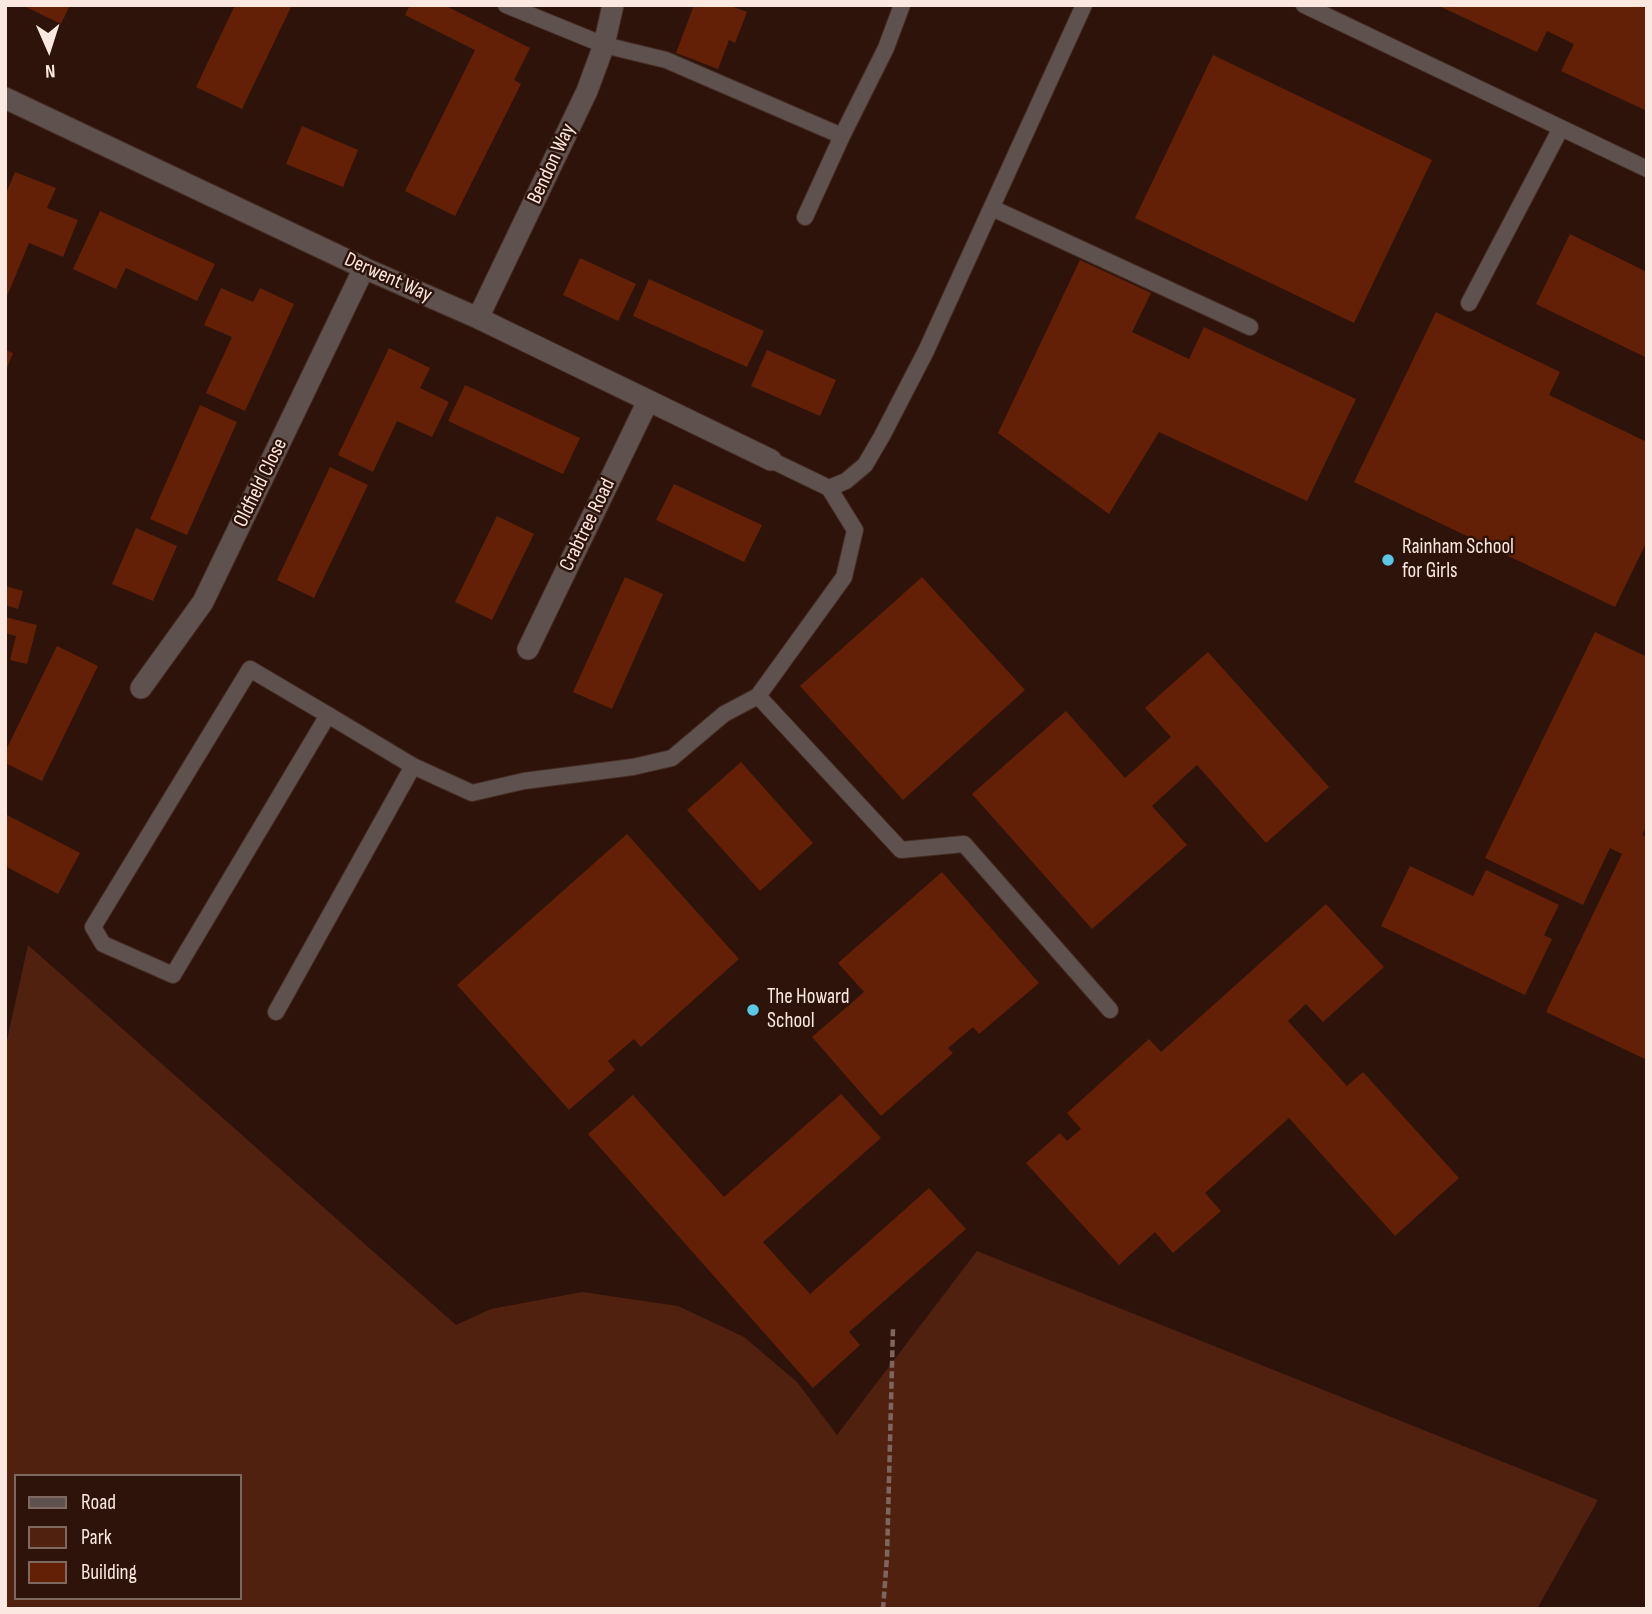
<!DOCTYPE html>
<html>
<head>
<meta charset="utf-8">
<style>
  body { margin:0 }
  #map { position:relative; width:1652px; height:1614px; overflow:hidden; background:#2d130a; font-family:"Sofia Sans Condensed",sans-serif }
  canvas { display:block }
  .frame { position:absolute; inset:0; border:7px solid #fbe8e1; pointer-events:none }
  .legend { position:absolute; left:14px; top:1474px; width:228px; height:126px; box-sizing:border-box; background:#2d130a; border:2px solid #7f6860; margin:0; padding:9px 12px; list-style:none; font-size:21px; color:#fbe8e1 }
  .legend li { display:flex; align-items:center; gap:14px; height:35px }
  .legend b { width:35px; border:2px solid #7f6860 }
  .north { position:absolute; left:14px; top:14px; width:70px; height:70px; -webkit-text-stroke:5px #2d130a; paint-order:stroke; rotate:177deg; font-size:19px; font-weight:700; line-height:28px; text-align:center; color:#fbe8e1 }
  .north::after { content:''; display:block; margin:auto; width:24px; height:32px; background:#fbe8e1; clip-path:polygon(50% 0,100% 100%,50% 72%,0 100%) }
</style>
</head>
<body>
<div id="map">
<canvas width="1652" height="1614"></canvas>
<div class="frame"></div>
<ul class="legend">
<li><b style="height:9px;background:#5f514d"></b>Road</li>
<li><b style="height:19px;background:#512110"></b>Park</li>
<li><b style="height:19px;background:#642007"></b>Building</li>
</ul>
<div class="north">N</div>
</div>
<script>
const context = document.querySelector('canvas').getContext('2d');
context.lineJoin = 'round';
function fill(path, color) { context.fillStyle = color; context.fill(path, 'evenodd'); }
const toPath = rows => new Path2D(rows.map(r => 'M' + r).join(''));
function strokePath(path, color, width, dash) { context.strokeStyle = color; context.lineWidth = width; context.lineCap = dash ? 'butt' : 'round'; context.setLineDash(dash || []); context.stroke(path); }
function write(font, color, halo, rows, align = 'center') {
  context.font = font + ' "Sofia Sans Condensed",sans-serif'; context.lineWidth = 5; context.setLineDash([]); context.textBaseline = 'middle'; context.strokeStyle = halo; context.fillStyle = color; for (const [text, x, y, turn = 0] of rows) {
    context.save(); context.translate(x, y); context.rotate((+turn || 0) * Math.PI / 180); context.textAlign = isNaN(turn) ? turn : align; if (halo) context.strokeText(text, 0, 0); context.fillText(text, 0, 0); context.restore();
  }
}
fill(toPath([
  [28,945,456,1325,491,1309,582,1292,678,1306,744,1337,797,1382,837,1435,977,1251,1598,1500,1537,1609,5,1609,5,1049],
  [16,1476,240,1476,240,1598,16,1598]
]), '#512110');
fill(toPath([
  [22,5,70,5,61,24],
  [235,5,292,5,242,109,196,87],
  [410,5,444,5,530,48,514,80,521,84,455,216,405,191,475,50,405,15],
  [694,5,728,5,747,12,735,43,729,40,718,69,676,53],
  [1437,5,1647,5,1647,111,1561,71,1574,44,1547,31,1537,52],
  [1213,55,1432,160,1354,323,1135,218],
  [302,126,358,150,343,187,286,164],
  [15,172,56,188,47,208,78,220,63,257,29,243,5,301,5,196],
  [100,211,215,264,197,301,126,268,116,289,73,269],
  [1570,234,1647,272,1647,358,1536,304],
  [580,258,636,284,618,321,563,295],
  [1080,260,1151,293,1132,332,1189,359,1204,327,1356,399,1307,501,1159,432,1109,514,998,433],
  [649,279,764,331,747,367,633,316],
  [221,288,253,302,260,288,294,304,245,411,206,393,232,337,204,325],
  [1436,312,1560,372,1549,395,1647,442,1647,541,1615,607,1354,482],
  [389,348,430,368,420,388,449,402,432,437,397,421,373,472,338,455],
  [5,350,13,353,5,373],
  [767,350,836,380,820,416,751,386],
  [465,385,580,438,563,474,448,421],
  [200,405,237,422,187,535,150,519],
  [330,467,368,485,314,598,277,580],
  [674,484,762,525,744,562,656,520],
  [497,516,534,534,492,620,455,602],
  [136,528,177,546,153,601,112,584],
  [625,577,663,594,612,709,573,692],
  [922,577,1025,690,903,800,800,686],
  [5,586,23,591,18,609,5,605],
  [5,617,37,625,27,664,10,660,16,636,5,633],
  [1595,632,1647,657,1647,826,1642,835,1647,837,1647,1060,1546,1012,1622,854,1610,848,1583,905,1485,858],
  [57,646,98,666,42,781,5,763,5,752],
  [1208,652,1329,787,1266,843,1197,765,1152,806,1187,845,1092,929,972,794,1066,711,1125,778,1171,737,1145,708],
  [741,762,813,843,760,891,687,810],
  [5,814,80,853,58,894,5,866],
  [627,834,739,959,641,1047,634,1039,608,1061,615,1070,569,1110,457,985],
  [1410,866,1473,896,1486,870,1559,905,1544,935,1552,939,1525,995,1381,926],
  [942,872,1039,983,979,1034,973,1027,948,1048,953,1053,881,1116,812,1037,864,992,838,963],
  [1326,904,1384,967,1323,1022,1306,1004,1288,1021,1347,1086,1363,1072,1459,1178,1395,1236,1289,1118,1205,1193,1221,1211,1173,1253,1155,1232,1119,1265,1026,1163,1060,1133,1067,1141,1081,1129,1067,1113,1149,1039,1161,1052],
  [841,1094,881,1138,763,1242,810,1294,929,1188,966,1229,849,1332,860,1345,813,1388,588,1134,633,1095,724,1197]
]), '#642007');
const lane = toPath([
  [506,5,604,45,666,60,842,136,886,48,902,5],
  [1304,5,1647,169],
  [992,208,1250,327],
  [805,217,842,136],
  [1469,303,1561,128],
  [771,460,829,488,855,530,844,577,758,696,901,850,964,844,1110,1010],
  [829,488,846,481,865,465,882,436,926,351,1084,5],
  [328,715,173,975,103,944,93,927,250,669,328,715,413,766,472,793,524,781,633,767,672,758,724,714,758,696],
  [276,1012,413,766]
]);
const street = toPath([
  [5,98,364,268,478,318,771,460],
  [478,318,587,91,604,45,613,5],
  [528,649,648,401],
  [141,688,203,602,364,268]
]);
strokePath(lane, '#462d24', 18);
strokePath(street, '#462d24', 23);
strokePath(toPath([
  [883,1609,887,1557,893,1327]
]), '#7e665e', 4.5, [7, 3.5]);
strokePath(lane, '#5f514d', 16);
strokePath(street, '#5f514d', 21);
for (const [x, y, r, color] of [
  [1388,560,7,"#5ac8e6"],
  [753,1010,7,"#5ac8e6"]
]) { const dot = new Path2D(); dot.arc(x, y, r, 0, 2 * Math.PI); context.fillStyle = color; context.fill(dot); strokePath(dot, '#2d130a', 2.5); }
write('21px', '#fbe8e1', '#2d130a', [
  ["Bendon Way",552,164,-65],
  ["Derwent Way",388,278,24],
  ["Oldfield Close",261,483,-64],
  ["Crabtree Road",588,525,-64]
]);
write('21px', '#fbe8e1', '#2d130a', [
  ["Rainham School",1402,548],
  ["for Girls",1402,572],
  ["The Howard",767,998],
  ["School",767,1022]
], 'left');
</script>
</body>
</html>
